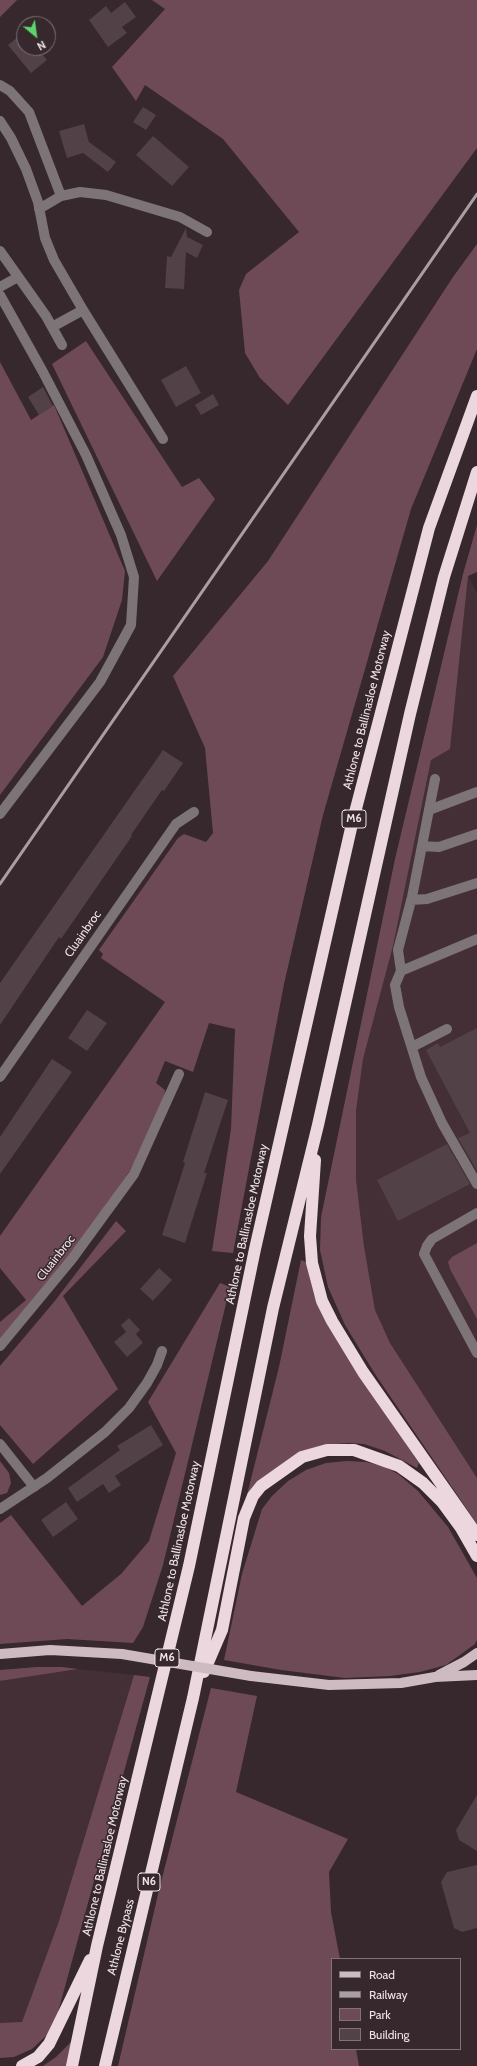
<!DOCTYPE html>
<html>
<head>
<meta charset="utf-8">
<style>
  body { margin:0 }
  #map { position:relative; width:477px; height:2066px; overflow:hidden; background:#37282d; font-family:Cabin,sans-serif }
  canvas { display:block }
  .legend { position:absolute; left:331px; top:1958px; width:130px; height:92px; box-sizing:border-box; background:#37282d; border:1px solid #807377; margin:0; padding:5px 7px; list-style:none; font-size:12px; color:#eee4e7 }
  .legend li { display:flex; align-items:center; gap:8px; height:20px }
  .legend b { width:20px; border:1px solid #807377 }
  .north { position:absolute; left:16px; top:16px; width:40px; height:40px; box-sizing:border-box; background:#37282d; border:1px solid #807377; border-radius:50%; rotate:151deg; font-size:11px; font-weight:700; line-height:16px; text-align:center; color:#eee4e7 }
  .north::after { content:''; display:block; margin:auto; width:14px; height:18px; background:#5dd56c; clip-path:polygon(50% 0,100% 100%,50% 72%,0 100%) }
</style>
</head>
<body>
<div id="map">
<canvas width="477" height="2066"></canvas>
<ul class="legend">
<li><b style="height:5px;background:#cdbbc1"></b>Road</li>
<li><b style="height:5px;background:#a99ea1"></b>Railway</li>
<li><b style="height:11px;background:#6e4a57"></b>Park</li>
<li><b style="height:11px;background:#524147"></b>Building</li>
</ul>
<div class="north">N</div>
</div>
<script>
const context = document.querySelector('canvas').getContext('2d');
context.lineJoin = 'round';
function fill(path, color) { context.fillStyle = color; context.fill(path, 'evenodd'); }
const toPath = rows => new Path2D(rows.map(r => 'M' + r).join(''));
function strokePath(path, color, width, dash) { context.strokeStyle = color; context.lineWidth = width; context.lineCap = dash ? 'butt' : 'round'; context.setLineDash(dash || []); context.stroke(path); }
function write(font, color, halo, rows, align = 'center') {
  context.font = font + ' Cabin,sans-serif'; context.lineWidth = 3; context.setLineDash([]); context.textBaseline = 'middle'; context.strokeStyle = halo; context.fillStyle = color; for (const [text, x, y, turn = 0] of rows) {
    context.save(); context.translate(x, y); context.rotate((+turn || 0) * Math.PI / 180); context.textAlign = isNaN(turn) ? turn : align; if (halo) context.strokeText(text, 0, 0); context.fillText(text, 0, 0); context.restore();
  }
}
fill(toPath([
  [468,576,477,593,477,1478,390,1343,375,1310,364,1246,356,1179,356,1111,363,1059,393,946,431,759,450,749],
  [78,1669,134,1675,59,1921,22,2023,0,2023,0,1681]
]), '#442f37');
fill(toPath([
  [0,0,17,0,0,17],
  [152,0,477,0,477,148,288,405,260,378,245,353,239,290,246,274,299,232,223,139,145,85,136,101,112,67,165,9],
  [477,244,477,349,411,509,323,815,284,984,233,1253,212,1251,231,1129,235,1029,209,1023,193,1072,165,1061,156,1083,165,1090,164,1098,131,1169,83,1238,0,1339,0,1322,26,1300,0,1268,0,1236,165,1002,101,958,103,954,99,950,178,838,184,834,206,842,213,833,205,748,173,676,268,561,453,277],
  [86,341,182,487,199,478,215,499,157,581,52,364],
  [0,362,31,420,54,405,125,571,122,600,103,657,0,795],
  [477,525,477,572,468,576,450,749,431,760,393,946,363,1059,356,1111,356,1179,364,1246,375,1310,390,1343,477,1478,477,1524,375,1374,345,1325,328,1287,320,1250,321,1217,395,859,463,574],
  [116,1221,126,1231,63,1296,118,1389,33,1464,0,1425,0,1366,54,1302],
  [477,1243,477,1319,450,1269,448,1262,452,1257],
  [301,1260,306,1262,314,1295,321,1310,348,1357,419,1463,417,1468,385,1451,364,1444,349,1443,323,1445,251,1496,247,1495,279,1367],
  [220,1283,230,1287,163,1565,143,1627,133,1643,67,1639,0,1644,0,1523,11,1515,82,1606,121,1574,149,1541,176,1453,148,1402],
  [0,1461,9,1473,11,1483,7,1493,0,1495],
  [347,1461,366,1462,383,1466,398,1474,418,1491,448,1527,477,1578,477,1640,475,1644,446,1665,420,1672,390,1676,345,1678,281,1670,224,1660,242,1574,262,1509,272,1496,288,1481,306,1470,326,1463],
  [37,1667,62,1667,78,1669,0,1681,0,1670],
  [134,1675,150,1677,55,2023,49,2033,32,2049,14,2057,0,2058,0,2023,22,2022,59,1921],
  [211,1688,257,1696,236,1792,348,1839,329,1872,331,1912,340,1959,332,1959,332,2049,356,2049,359,2066,118,2066,160,1886],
  [72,2041,66,2066,43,2066,56,2057]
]), '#6e4a57');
fill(toPath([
  [125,2,136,17,122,27,127,33,108,47,89,20,106,6,111,13],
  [24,32,24,48,37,48,47,60,31,73,8,45],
  [143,107,156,115,146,130,133,122],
  [84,124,89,142,116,162,108,172,83,153,67,158,59,131],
  [153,136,189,167,172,186,136,155],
  [186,228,187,237,203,245,197,258,186,252,184,289,165,288,167,256,171,257],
  [186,366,201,393,176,407,161,380],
  [43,387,53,406,39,415,28,397],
  [213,394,219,405,201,415,195,405],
  [163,750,183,763,164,791,162,790,131,835,132,836,61,939,59,937,0,1025,0,983],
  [87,1010,107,1023,87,1051,68,1038],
  [477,1028,477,1171,458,1138,470,1133,426,1050,438,1043,440,1047],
  [52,1059,72,1072,0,1174,0,1137],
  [205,1092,228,1100,204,1173,207,1173,185,1243,162,1235,185,1163,183,1162],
  [447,1144,470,1184,398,1221,377,1180],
  [159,1268,172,1280,153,1301,140,1289],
  [129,1318,140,1330,136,1334,143,1343,127,1357,114,1342,126,1332,121,1325],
  [151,1425,163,1445,115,1476,121,1485,109,1493,103,1484,77,1502,68,1488,120,1450,117,1446],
  [66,1502,78,1519,53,1537,41,1520],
  [477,1795,477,1851,459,1840,456,1830],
  [477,1865,477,1928,462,1932,454,1928,441,1882,447,1872]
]), '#524147');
strokePath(toPath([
  [0,85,10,91,29,112,61,196],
  [0,121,11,138,26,169,38,202,45,238,54,260,83,310,163,439],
  [39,209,61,196,80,192,106,195,180,217,207,232],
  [0,251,46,316,62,345],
  [0,287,18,277],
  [0,295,43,372,86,455,121,535,134,577,131,625,100,682,0,814],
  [52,327,83,310],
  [435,779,412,897,398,950,401,971,477,939],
  [429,810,477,792],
  [422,846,439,847,477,834],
  [411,900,427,899,477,883],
  [401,971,395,985,399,1007,421,1077,442,1123,477,1184],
  [412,1047,447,1029],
  [0,1077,176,824,194,812],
  [477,1213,432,1239,427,1246,424,1254,477,1353],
  [0,1346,72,1259,134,1174,179,1074],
  [0,1444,34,1487],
  [0,1509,47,1478,105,1432,129,1408,147,1383,157,1365,162,1351]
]), '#7d7477', 10);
strokePath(toPath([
  [0,1654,50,1650,122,1654],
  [439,1675,464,1662,477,1653],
  [251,1676,329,1685,401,1683,435,1677,477,1675]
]), '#cdbbc1', 10);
strokePath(toPath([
  [315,1160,310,1236,312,1263,322,1301,332,1321,363,1372,477,1535],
  [204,1672,222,1630,244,1518,253,1496,261,1486,302,1457,327,1450,354,1450,399,1466,423,1483,442,1502,461,1528,477,1556],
  [22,2066,38,2057,49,2044,90,1960],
  [72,2066,97,1946,189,1566,255,1249,352,824,429,528,477,396],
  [105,2066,193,1698,273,1308,318,1125,410,714,444,577,477,472]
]), '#ecd7de', 12);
strokePath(toPath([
  [0,884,477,194]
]), '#a99ea1', 3);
strokePath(toPath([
  [122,1654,251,1676]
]), '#cdbbc1', 10);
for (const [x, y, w] of [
  [354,819,24],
  [167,1658,24],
  [149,1882,22]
]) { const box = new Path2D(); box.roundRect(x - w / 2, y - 9, w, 18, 3); context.fillStyle = '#37282d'; context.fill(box); strokePath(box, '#eee4e7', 1); }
write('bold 11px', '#eee4e7', null, [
  ["M6",354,819],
  ["M6",167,1658],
  ["N6",149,1882]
]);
write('12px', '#eee4e7', '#37282d', [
  ["Athlone to Ballinasloe Motorway",367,710,-76],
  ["Cluainbroc",83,934,-55],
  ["Athlone to Ballinasloe Motorway",247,1224,-78],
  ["Cluainbroc",56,1258,-52],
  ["Athlone to Ballinasloe Motorway",179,1541,-78],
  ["Athlone to Ballinasloe Motorway",105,1856,-77],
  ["Athlone Bypass",121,1937,-76]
]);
</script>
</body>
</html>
